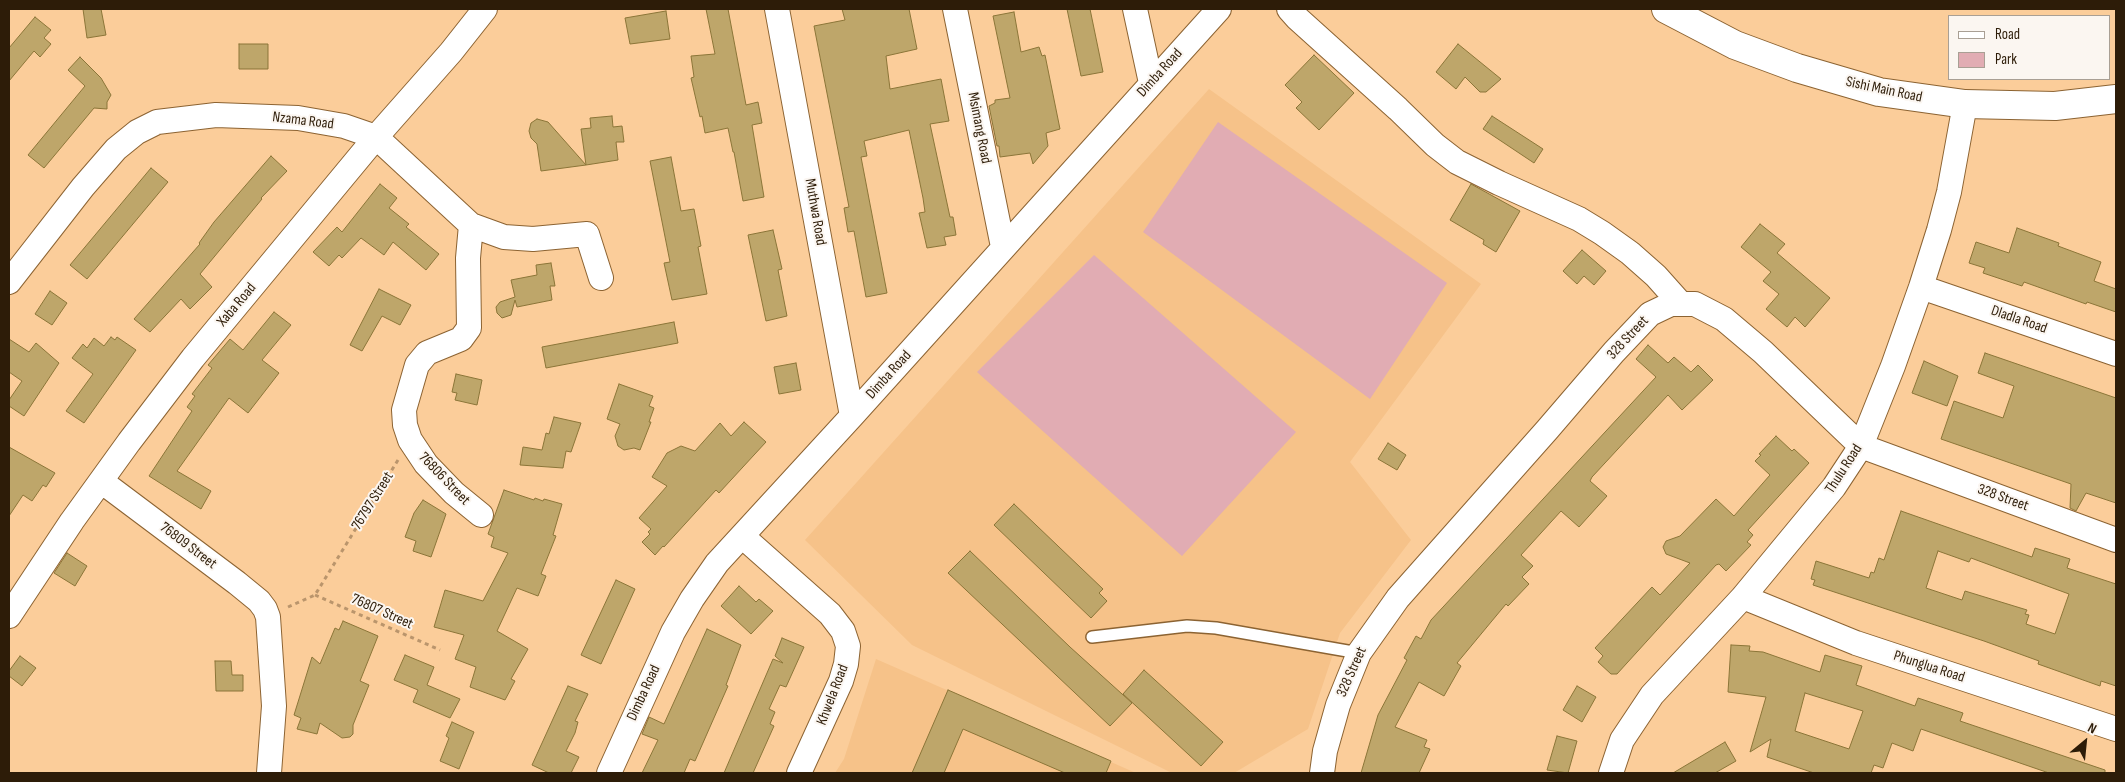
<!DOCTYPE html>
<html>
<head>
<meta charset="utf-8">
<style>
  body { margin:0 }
  #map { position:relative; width:2125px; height:782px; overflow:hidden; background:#fbcd9a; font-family:"Sofia Sans Condensed",sans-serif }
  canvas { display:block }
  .frame { position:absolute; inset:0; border:10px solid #2d1c08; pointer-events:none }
  .legend { position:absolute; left:1948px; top:15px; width:162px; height:65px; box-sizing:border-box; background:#fbf6f1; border:1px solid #a99f94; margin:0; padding:6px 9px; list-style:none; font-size:15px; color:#2d1c08 }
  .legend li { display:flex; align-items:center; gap:10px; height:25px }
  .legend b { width:25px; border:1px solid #a99f94 }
  .north { position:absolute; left:2060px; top:717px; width:50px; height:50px; -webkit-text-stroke:4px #fbf6f1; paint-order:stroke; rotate:28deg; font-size:14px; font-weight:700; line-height:20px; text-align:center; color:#2d1c08 }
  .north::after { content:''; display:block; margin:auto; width:18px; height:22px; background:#2d1c08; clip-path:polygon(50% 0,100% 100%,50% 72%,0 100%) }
</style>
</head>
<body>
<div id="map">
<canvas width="2125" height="782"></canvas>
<div class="frame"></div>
<ul class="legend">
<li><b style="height:6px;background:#fff"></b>Road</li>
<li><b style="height:14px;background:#e1acb3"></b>Park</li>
</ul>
<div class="north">N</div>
</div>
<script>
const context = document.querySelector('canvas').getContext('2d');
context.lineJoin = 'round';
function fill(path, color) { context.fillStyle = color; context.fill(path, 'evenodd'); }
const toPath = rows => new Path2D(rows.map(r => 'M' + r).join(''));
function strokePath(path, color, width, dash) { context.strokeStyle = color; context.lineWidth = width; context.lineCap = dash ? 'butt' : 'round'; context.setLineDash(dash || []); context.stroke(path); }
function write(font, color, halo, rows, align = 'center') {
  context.font = font + ' "Sofia Sans Condensed",sans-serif'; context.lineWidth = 4; context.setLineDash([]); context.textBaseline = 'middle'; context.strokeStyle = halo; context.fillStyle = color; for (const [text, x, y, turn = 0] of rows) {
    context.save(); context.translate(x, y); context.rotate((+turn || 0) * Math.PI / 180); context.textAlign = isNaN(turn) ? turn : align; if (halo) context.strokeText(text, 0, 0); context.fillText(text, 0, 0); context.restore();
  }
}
fill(toPath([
  [1209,89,1481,284,1350,462,1411,540,1340,633,1308,729,1234,773,1172,773,912,645,805,540],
  [876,659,1136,773,835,773,844,759]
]), '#f6c289');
fill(toPath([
  [1218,122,1447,283,1370,399,1143,232],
  [1094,255,1296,432,1182,556,977,372]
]), '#e1acb3');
const building = toPath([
  [83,9,101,9,106,35,87,38,83,9],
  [706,9,728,9,746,105,758,102,762,123,752,125,764,197,743,201,734,152,733,152,728,128,705,133,702,116,700,117,691,78,694,77,691,56,715,54,706,9],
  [842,9,909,9,917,49,886,56,890,89,941,79,949,121,930,124,950,217,953,217,956,235,944,237,946,245,927,248,919,213,925,212,923,198,909,130,864,141,867,156,861,157,887,293,866,297,854,231,848,232,844,208,849,207,814,26,845,20,842,9],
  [1067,9,1090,9,1103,72,1081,76,1067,9],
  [666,11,670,39,630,44,625,18,666,11],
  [1014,12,1021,52,1039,47,1042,56,1045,55,1060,129,1046,133,1048,146,1033,164,1030,153,1000,157,999,146,997,146,989,106,995,103,995,100,1010,98,993,16,1014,12],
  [35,17,51,30,44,38,51,44,40,57,34,51,9,81,9,48,35,17],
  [239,44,268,44,268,69,239,69,239,44],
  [1458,44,1501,79,1486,92,1480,92,1465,77,1456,89,1436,72,1458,44],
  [1314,55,1354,93,1319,130,1296,108,1302,102,1285,85,1314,55],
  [80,57,101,78,111,95,107,102,107,109,94,108,44,168,28,155,85,86,68,70,80,57],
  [612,116,613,127,622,126,624,142,616,142,618,160,586,165,581,129,591,128,590,118,612,116],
  [1492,116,1543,149,1534,163,1483,129,1492,116],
  [537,119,548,122,586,165,541,171,537,144,531,138,529,131,531,123,537,119],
  [271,156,287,171,261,198,262,199,200,274,212,287,190,309,181,299,150,332,134,319,200,244,199,243,214,222,271,156],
  [671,157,681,211,694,209,701,246,698,247,707,294,672,300,664,263,670,262,650,161,671,157],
  [151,168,168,182,87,279,70,265,151,168],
  [380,184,397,198,389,208,409,224,406,227,439,254,426,270,393,242,384,255,361,238,342,258,339,255,329,266,313,252,337,227,342,232,380,184],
  [1471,184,1520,211,1496,252,1483,244,1484,240,1450,220,1471,184],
  [1760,224,1785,244,1777,253,1830,298,1805,327,1795,317,1787,327,1766,309,1779,294,1763,281,1771,272,1741,247,1760,224],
  [2017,228,2059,243,2058,246,2101,262,2094,281,2116,289,2116,312,2087,302,2086,304,2024,282,2022,286,1983,273,1985,268,1969,263,1976,242,2009,253,2017,228],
  [773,230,782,269,778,270,787,316,766,321,748,235,773,230],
  [1582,250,1606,271,1594,285,1584,276,1577,284,1563,271,1582,250],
  [551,263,555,286,550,286,552,300,517,307,515,300,511,315,502,318,497,313,496,307,500,302,515,297,511,280,537,275,536,265,551,263],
  [379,289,411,305,400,325,382,316,362,351,350,345,379,289],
  [50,291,67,303,52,325,35,314,50,291],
  [274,312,291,325,262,360,279,373,248,413,229,398,177,471,211,491,201,509,149,476,192,411,187,407,195,396,192,394,212,368,208,365,230,339,243,350,274,312],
  [674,322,678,343,546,368,542,347,674,322],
  [111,337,115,340,117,337,136,350,84,423,66,411,93,374,72,358,83,344,87,348,94,338,104,346,111,337],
  [9,339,29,352,36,343,59,363,24,416,9,406,9,400,22,381,9,372,9,339],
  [1648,345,1668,363,1674,357,1691,372,1698,365,1713,380,1682,410,1668,395,1592,477,1590,481,1607,496,1579,527,1561,511,1521,555,1533,566,1522,577,1529,584,1508,606,1506,604,1457,663,1461,666,1444,696,1419,682,1395,727,1427,740,1424,747,1430,749,1419,773,1361,773,1378,715,1407,660,1404,658,1416,636,1421,639,1431,620,1656,377,1636,359,1648,345],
  [1985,353,2116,398,2116,503,2086,493,2076,511,2070,508,2071,484,1941,439,1954,401,2003,418,2014,386,1978,373,1985,353],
  [1924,361,1958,376,1947,406,1912,393,1924,361],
  [796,363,801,390,779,394,774,367,796,363],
  [456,374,482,380,477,405,455,400,457,393,452,392,456,374],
  [619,384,653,396,649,406,654,408,649,422,651,422,640,450,634,448,624,450,618,446,615,436,620,424,607,419,619,384],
  [554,417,581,423,571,452,566,451,563,468,520,465,523,447,542,450,546,433,549,434,554,417],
  [744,422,766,442,719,493,716,490,664,547,663,546,655,555,642,542,650,534,648,532,651,529,639,518,667,486,652,477,667,453,681,446,695,451,720,423,731,436,744,422],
  [1776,436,1792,451,1794,449,1809,463,1748,530,1753,535,1747,542,1751,545,1726,571,1719,564,1716,565,1617,674,1611,674,1598,662,1603,656,1595,648,1652,587,1660,595,1690,563,1666,554,1663,547,1666,541,1680,536,1716,499,1734,516,1770,475,1755,461,1761,455,1759,454,1776,436],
  [1388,443,1406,455,1397,470,1378,459,1388,443],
  [9,447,55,473,46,487,43,485,32,501,23,495,9,516,9,447],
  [504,490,534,500,535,498,543,501,544,499,562,504,553,535,556,536,541,574,546,576,538,596,517,588,497,631,528,649,511,679,515,681,505,700,470,687,476,667,455,659,464,635,434,627,445,590,483,601,508,553,491,547,494,537,488,534,504,490],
  [423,500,446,514,431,557,413,551,416,541,405,537,414,513,423,500],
  [1014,504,1103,589,1099,593,1107,601,1091,618,994,525,1014,504],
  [1901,511,2032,557,2035,548,2070,559,2067,568,2116,584,2116,686,2101,681,2100,686,2038,664,2039,661,1984,641,1813,585,1815,580,1811,579,1816,561,1869,578,1871,572,1874,573,1879,558,1884,560,1901,511],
  [1938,551,1969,562,1971,558,2069,594,2055,634,2026,624,2029,615,2025,614,2027,610,1965,591,1962,600,1926,588,1938,551],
  [970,551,1070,647,1132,703,1110,726,948,573,970,551],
  [67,553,87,566,75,586,54,573,67,553],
  [616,580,635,589,601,664,581,655,616,580],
  [739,586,756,602,759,599,773,611,751,634,721,606,739,586],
  [343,621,378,636,360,681,369,685,353,725,353,734,350,737,342,738,320,723,317,734,297,729,301,718,294,715,312,657,320,664,335,628,339,630,343,621],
  [707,629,741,645,726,685,728,686,695,761,690,759,684,773,642,773,658,740,642,734,649,717,664,724,707,629],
  [782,638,804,647,786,687,780,685,769,709,775,712,770,724,774,726,753,773,724,773,773,659,783,663,775,656,782,638],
  [1731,645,1750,646,1749,651,1763,652,1820,672,1825,655,1862,666,1856,685,1915,706,1918,698,1963,713,1960,721,2105,770,2105,773,2049,773,1921,729,1913,751,1892,743,1883,768,1874,765,1871,773,1814,773,1767,757,1771,739,1750,752,1766,697,1728,692,1731,645],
  [1805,693,1863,711,1849,749,1795,731,1805,693],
  [405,655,434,667,427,685,460,699,450,718,413,702,418,690,394,680,405,655],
  [20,656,36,668,22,686,9,676,9,671,20,656],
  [215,661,231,661,232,675,243,675,243,691,216,691,215,661],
  [1144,670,1223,742,1201,766,1123,694,1144,670],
  [568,686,588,694,575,721,578,722,575,733,566,751,579,757,571,773,549,773,532,765,568,686],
  [1577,686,1596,697,1582,722,1563,710,1577,686],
  [948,690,1111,761,1106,773,1065,773,963,729,944,773,912,773,948,690],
  [452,722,474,732,459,769,440,761,449,738,446,736,452,722],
  [1557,736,1577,741,1568,773,1547,770,1557,736],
  [1725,742,1736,761,1715,773,1673,773,1725,742]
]);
fill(building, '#bea66a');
strokePath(building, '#8b7538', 1);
const service = toPath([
  [1092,637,1187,626,1216,628,1359,653]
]);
const minor = toPath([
  [777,9,852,416],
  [955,9,1003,247],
  [1135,9,1151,83],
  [1289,9,1297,18,1398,109,1435,145,1457,162,1499,183,1579,219,1602,233,1630,253,1656,276,1681,304],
  [471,225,468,258,469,328,461,339,427,353,417,365,404,410,405,425,410,440,426,464,454,493,481,515],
  [9,282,83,187,116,149,137,132,157,122,216,115,298,118,344,126,376,137,471,225,504,237,533,239,587,234,601,278],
  [1921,287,2116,354],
  [101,481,237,583,259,601,265,609,268,617,274,706,269,773],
  [742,536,830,614,843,631,848,646,846,664,841,681,799,773],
  [1743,597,1856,643,2116,729],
  [9,616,72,521,129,442,193,358,376,137,451,52,485,9],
  [609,773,673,632,692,599,717,563,852,416,1219,9],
  [1322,773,1325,751,1338,705,1359,653,1398,598,1547,430,1614,352,1650,314,1671,304,1695,304,1724,319,1763,352,1861,446,2116,540],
  [1611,773,1622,740,1652,695,1743,597,1834,487,1861,446,1893,366,1921,287,1939,230,1949,192,1965,104]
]);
const tertiary = toPath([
  [1666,9,1735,45,1797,68,1879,92,1965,104,2055,106,2116,99]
]);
strokePath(service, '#8c6332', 14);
strokePath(minor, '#8c6332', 26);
strokePath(tertiary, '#8c6332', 30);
strokePath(toPath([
  [315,595,440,650],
  [288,607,315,595,398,460]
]), '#ba956c', 3, [4, 4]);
strokePath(service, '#fff', 11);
strokePath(minor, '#fff', 24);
strokePath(tertiary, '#fff', 28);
write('15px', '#2d1c08', '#fbf6f1', [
  ["Dimba Road",1160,73,-48],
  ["Sishi Main Road",1884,90,12],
  ["Nzama Road",303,121,7],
  ["Msimang Road",979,128,79],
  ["Muthwa Road",815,212,80],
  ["Xaba Road",237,305,-50],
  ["Dladla Road",2019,320,19],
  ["328 Street",1628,338,-47],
  ["Dimba Road",889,375,-48],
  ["Thulu Road",1844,469,-57],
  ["76806 Street",444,479,46],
  ["328 Street",2003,498,20],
  ["76797 Street",373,501,-58],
  ["76809 Street",188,546,37],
  ["76807 Street",382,612,24],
  ["Phunglua Road",1929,667,18],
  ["328 Street",1352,672,-66],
  ["Dimba Road",644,693,-65],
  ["Khwela Road",833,695,-69]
]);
</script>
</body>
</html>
